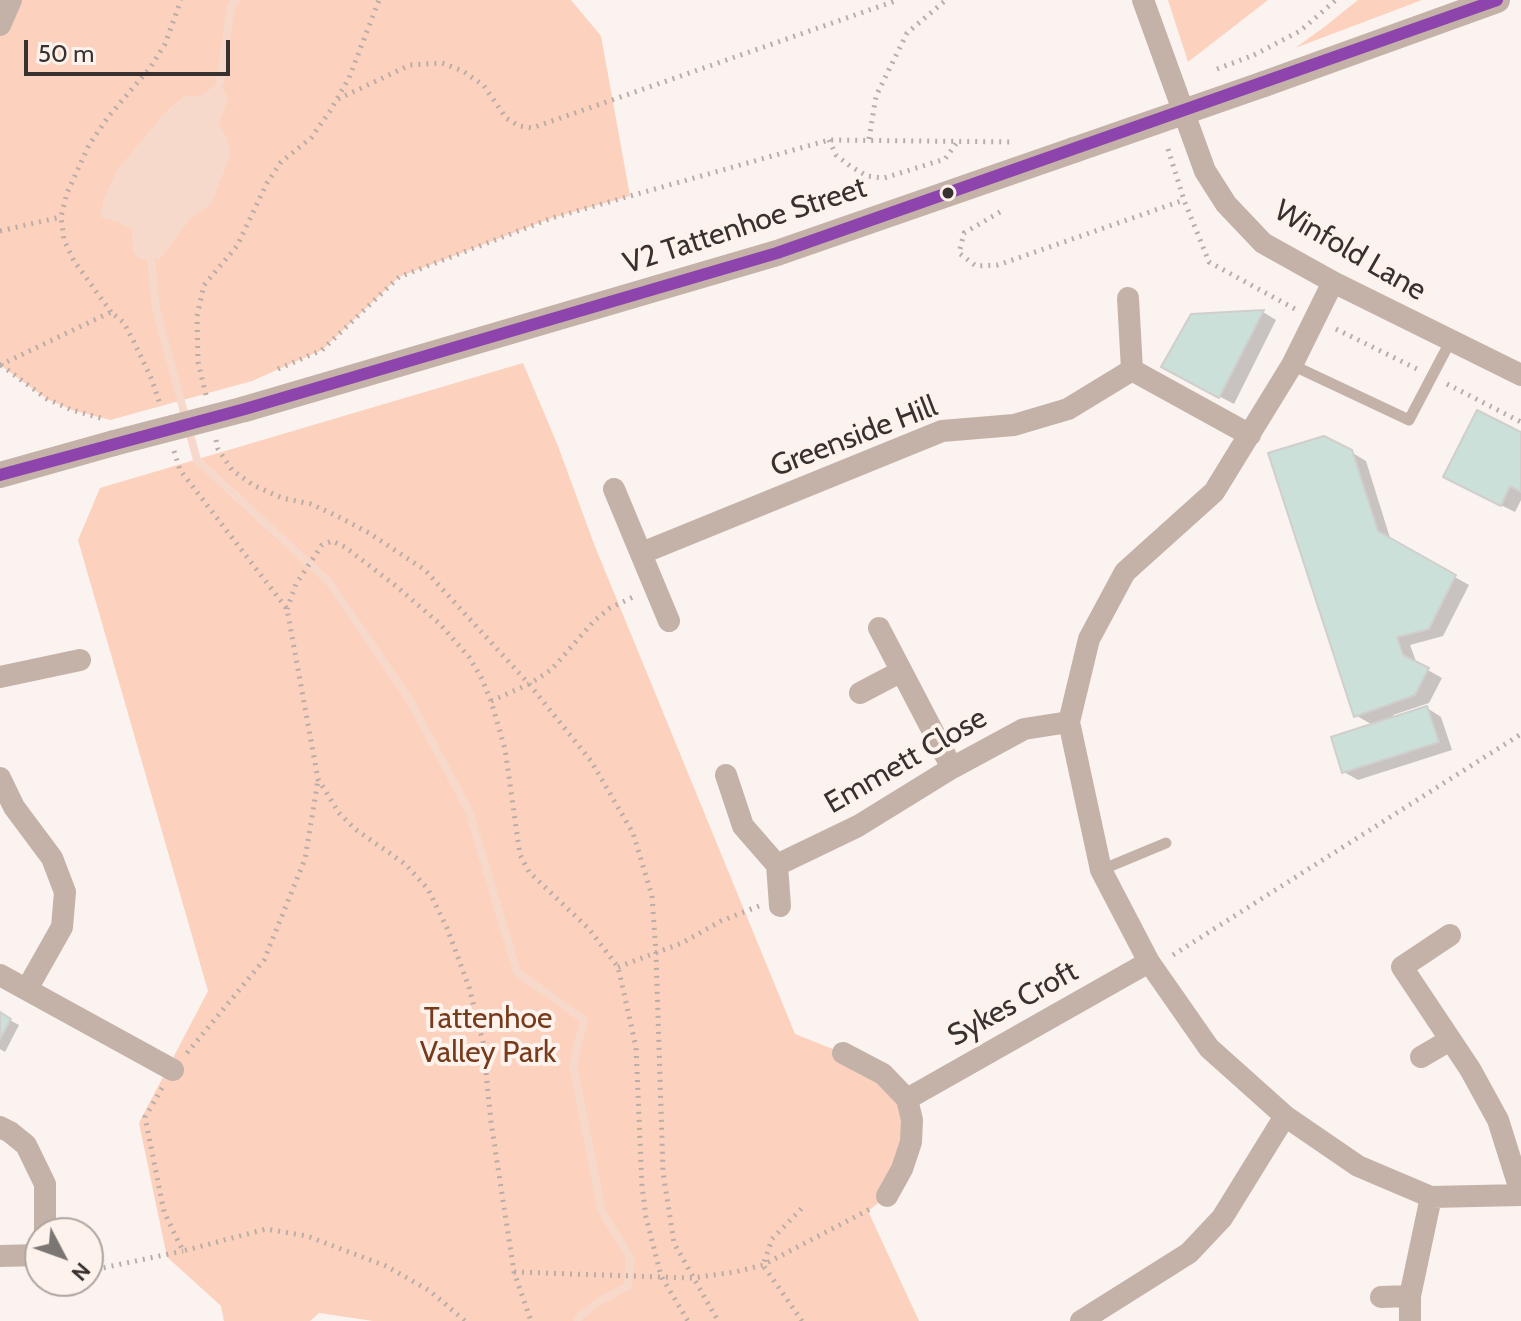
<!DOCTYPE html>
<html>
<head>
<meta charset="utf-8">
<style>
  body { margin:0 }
  #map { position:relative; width:1521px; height:1321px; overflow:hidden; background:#faf3f0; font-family:Cabin,sans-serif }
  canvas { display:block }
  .north { position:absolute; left:24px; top:1217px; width:80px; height:80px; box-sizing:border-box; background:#fef2ec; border:2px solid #aea5a1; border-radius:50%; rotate:131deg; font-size:22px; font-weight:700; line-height:32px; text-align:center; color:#373230 }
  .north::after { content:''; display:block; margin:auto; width:28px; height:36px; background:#7b7673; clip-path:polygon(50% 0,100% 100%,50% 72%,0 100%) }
  .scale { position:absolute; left:24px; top:40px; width:206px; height:36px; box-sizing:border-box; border:4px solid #373230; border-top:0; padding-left:10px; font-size:24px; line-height:28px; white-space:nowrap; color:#373230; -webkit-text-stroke:6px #fef2ec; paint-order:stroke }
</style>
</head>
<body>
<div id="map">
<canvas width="1521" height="1321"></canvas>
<div class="north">N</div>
<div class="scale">50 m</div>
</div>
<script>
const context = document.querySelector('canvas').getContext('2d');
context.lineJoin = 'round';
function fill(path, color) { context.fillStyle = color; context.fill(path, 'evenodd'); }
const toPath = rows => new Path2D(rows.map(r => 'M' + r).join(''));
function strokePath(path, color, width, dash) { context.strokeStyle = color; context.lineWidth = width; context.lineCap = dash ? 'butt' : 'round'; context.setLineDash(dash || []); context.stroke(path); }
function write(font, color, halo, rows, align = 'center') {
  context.font = font + ' Cabin,sans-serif'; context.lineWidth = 8; context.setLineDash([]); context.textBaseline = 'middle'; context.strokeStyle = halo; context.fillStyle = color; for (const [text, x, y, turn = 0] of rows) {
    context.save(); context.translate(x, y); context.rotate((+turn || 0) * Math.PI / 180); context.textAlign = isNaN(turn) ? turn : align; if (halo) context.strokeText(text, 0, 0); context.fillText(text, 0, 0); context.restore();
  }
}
fill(toPath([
  [11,0,571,0,601,36,630,196,552,218,399,277,322,350,252,381,110,420,72,410,47,399,0,365,0,25],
  [1168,0,1268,0,1188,62],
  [1358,0,1422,0,1295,48,1323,28],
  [523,363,558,446,594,544,795,1034,843,1053,883,1074,912,1120,887,1196,868,1211,919,1321,373,1321,319,1313,310,1321,224,1321,221,1306,167,1257,139,1123,208,991,78,540,100,488]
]), '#fcd1bd');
fill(toPath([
  [220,82,228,99,219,124,227,138,231,154,211,204,191,218,160,259,140,259,133,253,132,230,118,222,100,217,104,198,117,170,162,116,183,96,200,96]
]), '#f7d9cc');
fill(toPath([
  [1263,312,1276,320,1234,404,1178,375],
  [1521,435,1521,500,1515,512,1460,485],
  [1351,452,1366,461,1391,541,1469,585,1443,636,1410,645,1417,664,1442,678,1429,703,1393,715,1394,719,1427,708,1441,717,1452,750,1358,780,1344,772,1373,725,1355,715],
  [0,1015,19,1025,5,1052,0,1049]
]), '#0003');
strokePath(toPath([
  [220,82,231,5,236,0],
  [151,259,156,309,197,460,329,582,409,699,469,811,517,972,584,1020,573,1065,602,1212,630,1257,628,1286,598,1302,578,1318,578,1321]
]), '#f7d9cc', 8);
const building = toPath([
  [1264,310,1219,398,1161,367,1191,314,1264,310],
  [1477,410,1521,432,1521,492,1510,486,1501,506,1443,477,1477,410],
  [1324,436,1352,450,1378,531,1456,575,1429,629,1397,637,1403,655,1429,668,1415,695,1354,717,1268,453,1324,436],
  [1427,706,1439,742,1342,773,1331,737,1427,706],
  [0,1012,11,1019,0,1039,0,1012]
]);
fill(building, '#cbe0d8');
strokePath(building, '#d0cfcd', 2);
strokePath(toPath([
  [1254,55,1300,31,1336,0],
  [338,99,410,65,442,63,463,71,484,86,506,118,519,126,532,128,898,0],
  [869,139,876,96,907,33,946,0],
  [829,140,836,155,850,166,867,176,884,178,945,159,958,141],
  [1168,149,1184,200,1209,262,1295,309],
  [1000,212,964,233,959,253,976,266,998,265,1184,200],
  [0,231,61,217],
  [111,312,74,261,64,240,61,217,67,193,89,145,108,117,150,68,165,44,181,0],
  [1336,329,1417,369],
  [0,365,111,312,124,323,134,342,152,380,161,407],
  [1,365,47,399,72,410,104,419],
  [278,369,322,350,399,277,552,218,829,140,1013,142],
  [1447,384,1521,422],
  [206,395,198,362,197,316,204,285,237,246,267,183,281,162,311,138,330,111,349,78,379,0],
  [216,440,218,449,232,470,253,485,282,498,311,504,337,516,369,533,425,570,529,684,591,761,633,833,652,896,656,953,663,1172,674,1243,718,1321],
  [174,451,180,470,287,609,318,779,339,813,355,829,405,864,428,889,447,928,469,987,483,1042,491,1122,514,1272,531,1321],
  [287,609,296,584,322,545,332,541,345,547,396,586,439,623,469,657,481,677,491,701,505,749,520,855,529,872,589,929,618,967,636,1047,642,1186,646,1217,661,1276,688,1321],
  [491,701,529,684,551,670,594,621,610,608,633,597],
  [1173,955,1521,734],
  [618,967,682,943,721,921,759,906],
  [187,1053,264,960,305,859,318,780],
  [162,1088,145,1117,164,1212,183,1251,266,1229,307,1236,386,1266,430,1291,465,1321],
  [88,1271,183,1251],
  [514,1272,692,1278,735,1272,763,1265,870,1209],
  [802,1321,763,1265,772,1239,805,1205]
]), '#baada7', 5, [2, 6]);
strokePath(toPath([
  [1292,365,1409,420,1451,340],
  [1101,870,1166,843]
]), '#c4b2a9', 11);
strokePath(toPath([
  [1143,0,1205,171,1226,204,1263,243,1333,282,1521,375],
  [0,25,11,0],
  [1333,282,1292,365,1214,492,1125,572,1089,639,1069,722,1101,870,1149,962,1209,1048,1285,1116,1358,1166,1431,1197,1521,1195],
  [1128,298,1132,370],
  [614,489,669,621],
  [642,553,942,431,1014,425,1068,409,1132,370,1250,435],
  [879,628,952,768],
  [0,677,80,660],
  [860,693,900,672],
  [726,775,743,826,777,865,780,906],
  [0,778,14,807,52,858,65,892,62,927,27,989],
  [777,865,858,826,952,768,1024,729,1069,722],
  [1450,935,1402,967,1470,1069,1498,1120,1521,1193],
  [0,975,173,1070],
  [843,1053,883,1074,907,1099,912,1120,911,1142,902,1169,887,1196],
  [1421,1057,1450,1040],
  [907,1099,1149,962],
  [0,1127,10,1132,26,1145,45,1184,45,1233],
  [0,1256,40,1255],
  [1381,1297,1410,1296],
  [1081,1321,1189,1253,1222,1218,1285,1116],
  [1410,1321,1410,1296,1431,1197]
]), '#c4b2a9', 22);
strokePath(toPath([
  [1264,84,1497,0],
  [245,409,777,253,1074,150],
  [0,475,114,443]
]), '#c4b2a9', 26);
strokePath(toPath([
  [1217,69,1254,55]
]), '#baada7', 5, [2, 6]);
strokePath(toPath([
  [1074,150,1264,84],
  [114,443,245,409]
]), '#c4b2a9', 26);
strokePath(toPath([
  [0,475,245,409,777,253,1497,0]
]), '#8e44ad', 12);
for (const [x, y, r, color] of [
  [948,193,7,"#373230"]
]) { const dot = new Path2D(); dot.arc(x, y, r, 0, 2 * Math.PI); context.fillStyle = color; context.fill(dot); strokePath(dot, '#fef2ec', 3); }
write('30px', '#373230', '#fef2ec', [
  ["V2 Tattenhoe Street",745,226,-18],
  ["Winfold Lane",1350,251,30],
  ["Greenside Hill",854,437,-21],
  ["Emmett Close",906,761,-30],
  ["Sykes Croft",1013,1004,-29]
]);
write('30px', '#773b1c', '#fef2ec', [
  ["Tattenhoe",488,1019],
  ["Valley Park",488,1053]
]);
</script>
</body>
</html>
